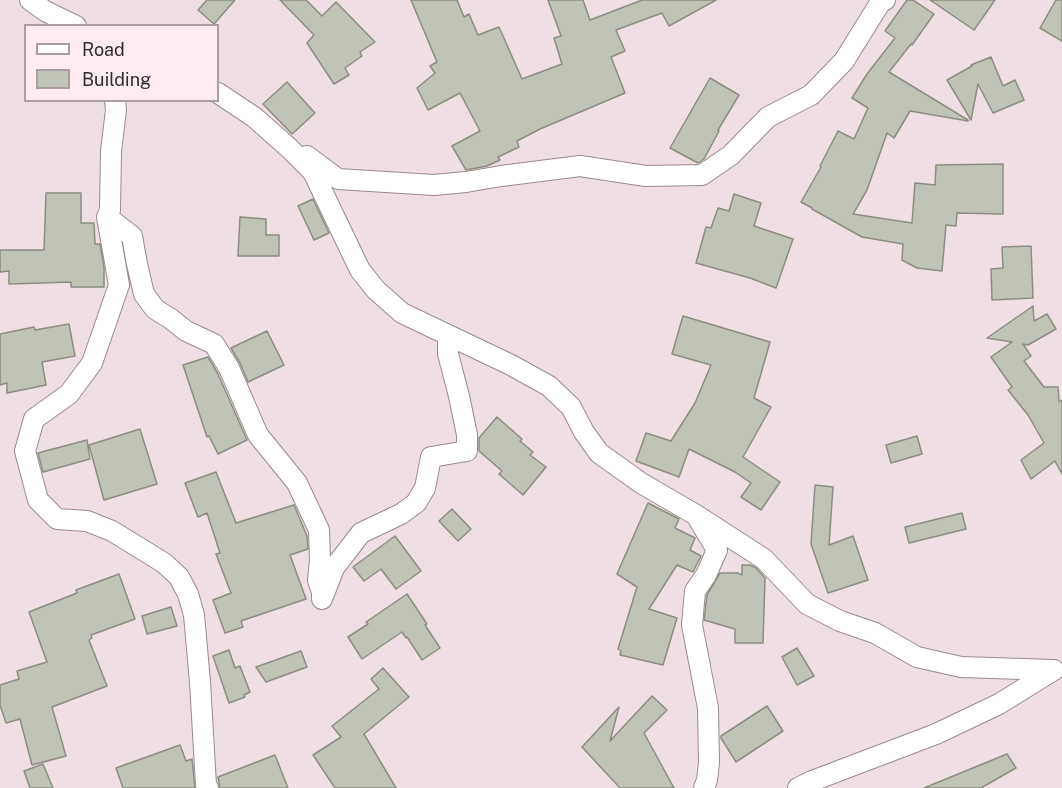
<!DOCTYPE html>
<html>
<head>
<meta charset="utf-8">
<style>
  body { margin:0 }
  #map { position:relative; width:1062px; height:788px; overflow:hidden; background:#efdee4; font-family:"Public Sans",sans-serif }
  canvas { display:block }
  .legend { position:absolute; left:24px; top:24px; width:195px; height:78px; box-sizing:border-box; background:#fdebf1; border:2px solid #ab9ea3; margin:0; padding:8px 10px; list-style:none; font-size:18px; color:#312b2d }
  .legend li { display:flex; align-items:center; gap:12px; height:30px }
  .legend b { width:30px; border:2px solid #ab9ea3 }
</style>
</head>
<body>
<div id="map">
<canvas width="1062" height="788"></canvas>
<ul class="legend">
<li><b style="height:8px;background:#fff"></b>Road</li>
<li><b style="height:16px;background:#c0c4b6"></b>Building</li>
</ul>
</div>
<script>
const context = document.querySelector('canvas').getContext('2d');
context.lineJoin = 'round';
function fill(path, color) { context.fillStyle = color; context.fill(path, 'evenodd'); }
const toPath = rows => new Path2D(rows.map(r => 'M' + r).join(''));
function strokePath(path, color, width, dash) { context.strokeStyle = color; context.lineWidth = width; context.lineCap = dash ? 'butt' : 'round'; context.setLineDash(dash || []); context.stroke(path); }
const building = toPath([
  [207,0,235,0,214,24,198,10,207,0],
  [280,0,306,0,322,16,336,2,375,42,360,52,362,56,345,68,349,75,334,84,307,43,314,35,280,0],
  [411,0,457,0,464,17,469,14,478,35,499,27,522,79,562,64,554,38,561,36,548,0,583,0,590,20,642,0,716,0,669,26,662,13,616,30,625,51,611,57,625,93,540,129,517,141,519,147,498,157,500,160,487,166,466,170,452,146,480,131,460,93,428,110,417,88,435,73,430,66,437,62,411,0],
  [907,0,913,0,934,14,912,45,911,44,889,72,968,120,968,121,910,111,894,138,887,133,867,190,853,214,912,223,915,183,935,185,936,165,1003,164,1003,214,957,213,956,226,946,225,942,271,917,268,902,260,903,244,862,237,812,209,812,208,801,202,821,167,820,166,838,131,854,139,868,108,852,98,867,74,895,38,885,31,907,0],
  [930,0,995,0,974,30,930,0],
  [1056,0,1062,0,1062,41,1040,28,1056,0],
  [991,57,1003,86,1015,80,1024,100,993,113,978,84,971,120,947,80,972,66,971,65,991,57],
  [710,78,739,95,718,130,719,131,704,159,698,163,670,148,710,78],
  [287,82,315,113,292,134,263,104,287,82],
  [46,193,81,193,81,223,94,223,95,244,100,244,104,267,104,287,71,287,71,282,9,284,9,271,0,272,0,250,44,250,46,193],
  [734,194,761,203,754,226,793,239,776,288,750,278,696,263,706,227,711,228,718,208,729,211,734,194],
  [313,199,329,233,314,240,298,206,313,199],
  [240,217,266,219,266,235,279,235,279,256,238,256,240,217],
  [1031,246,1033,298,992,300,991,269,1003,268,1002,247,1031,246],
  [1033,306,1034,321,1047,314,1056,329,1028,345,1023,344,1031,356,1024,361,1044,387,1058,387,1059,402,1062,400,1062,474,1055,461,1031,479,1021,460,1044,443,1028,415,1008,390,1012,387,991,357,1012,342,987,338,1033,306],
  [683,316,770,342,754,398,771,407,743,457,780,482,761,510,741,497,751,483,735,472,689,449,679,477,636,461,646,433,671,441,695,403,711,365,672,354,683,316],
  [69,324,75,356,42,362,46,385,7,393,7,383,0,385,0,334,34,327,35,330,69,324],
  [267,331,284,365,248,382,240,363,231,348,267,331],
  [208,357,218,374,247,440,218,454,209,436,207,437,183,365,208,357],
  [497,417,522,439,520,441,533,452,530,455,546,467,523,495,499,474,502,471,479,451,479,438,497,417],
  [140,429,157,484,104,500,89,445,140,429],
  [917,436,922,454,891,463,886,445,917,436],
  [87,440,90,459,43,472,38,453,87,440],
  [216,472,236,523,294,505,307,536,308,549,290,555,306,599,241,621,243,627,225,633,213,600,231,593,216,554,220,553,207,513,198,517,185,483,216,472],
  [815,485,833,487,829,545,853,536,868,580,828,593,811,544,815,485],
  [648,503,679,519,675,528,695,538,690,550,701,556,693,572,677,565,649,609,677,618,663,665,620,655,621,651,618,649,637,587,617,574,648,503],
  [452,509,471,529,458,541,439,521,452,509],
  [962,513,966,529,909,543,905,527,962,513],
  [395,536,421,571,396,589,381,569,364,581,353,567,395,536],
  [742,565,750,565,756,568,765,578,763,643,735,643,735,629,704,620,707,595,720,573,738,573,742,575,742,565],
  [119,574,135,619,91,635,92,638,89,640,107,686,52,707,66,756,32,765,20,719,6,723,0,705,0,685,19,679,17,671,47,662,29,612,77,593,76,590,119,574],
  [407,594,427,624,425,625,440,648,422,660,407,637,406,638,402,632,362,659,348,637,368,624,366,622,407,594],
  [171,607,177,626,147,634,142,616,171,607],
  [797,648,814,676,797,685,782,657,797,648],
  [229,650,235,668,240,666,250,692,244,695,245,697,229,703,213,656,229,650],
  [301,651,307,667,266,682,256,667,301,651],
  [383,668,409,697,364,734,396,788,335,788,313,755,341,737,332,726,379,689,371,679,383,668],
  [652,696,667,710,644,733,674,788,620,788,582,747,619,707,610,741,652,696],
  [767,706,783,731,736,762,721,738,721,736,767,706],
  [180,745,186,761,192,759,195,788,123,788,116,768,180,745],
  [1007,754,1016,768,981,788,924,788,1007,754],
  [275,755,288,788,220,788,218,777,275,755],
  [43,764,53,788,30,788,24,771,43,764]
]);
fill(building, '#c0c4b6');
strokePath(building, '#8b8e81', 1.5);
const street = toPath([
  [30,0,45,11,76,26],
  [218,93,254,117,289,148,313,172,360,270,376,290,402,313,511,365,549,386,571,407,584,432,599,453,641,483,696,515,764,559,807,604,840,621,875,633,917,657,961,667,1054,670],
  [115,100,116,110,111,151,110,210,107,217,119,285,92,363,69,394,34,419,25,451,38,500,57,519,87,521,112,531,164,563,179,577,188,594,194,615,200,682,206,785,208,788],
  [307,156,338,179,434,185,466,182,501,176,580,166,646,176,702,175,731,155,768,117,811,95,844,61,880,3,885,0],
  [107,217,132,236,137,264,144,294,155,309,171,319,186,331,214,344,229,368,258,435,297,483,319,530,320,560,318,580,322,592,322,599],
  [699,520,717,550,706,575,695,591,692,625,708,708,709,763,707,780,704,788],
  [324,594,334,568,361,533,401,514,416,503,425,488,431,457,467,451,467,435,459,396,448,354,448,335],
  [798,788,812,781,936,734,999,704,1054,670]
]);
strokePath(street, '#9a8a8f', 22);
strokePath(street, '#fff', 20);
</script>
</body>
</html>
